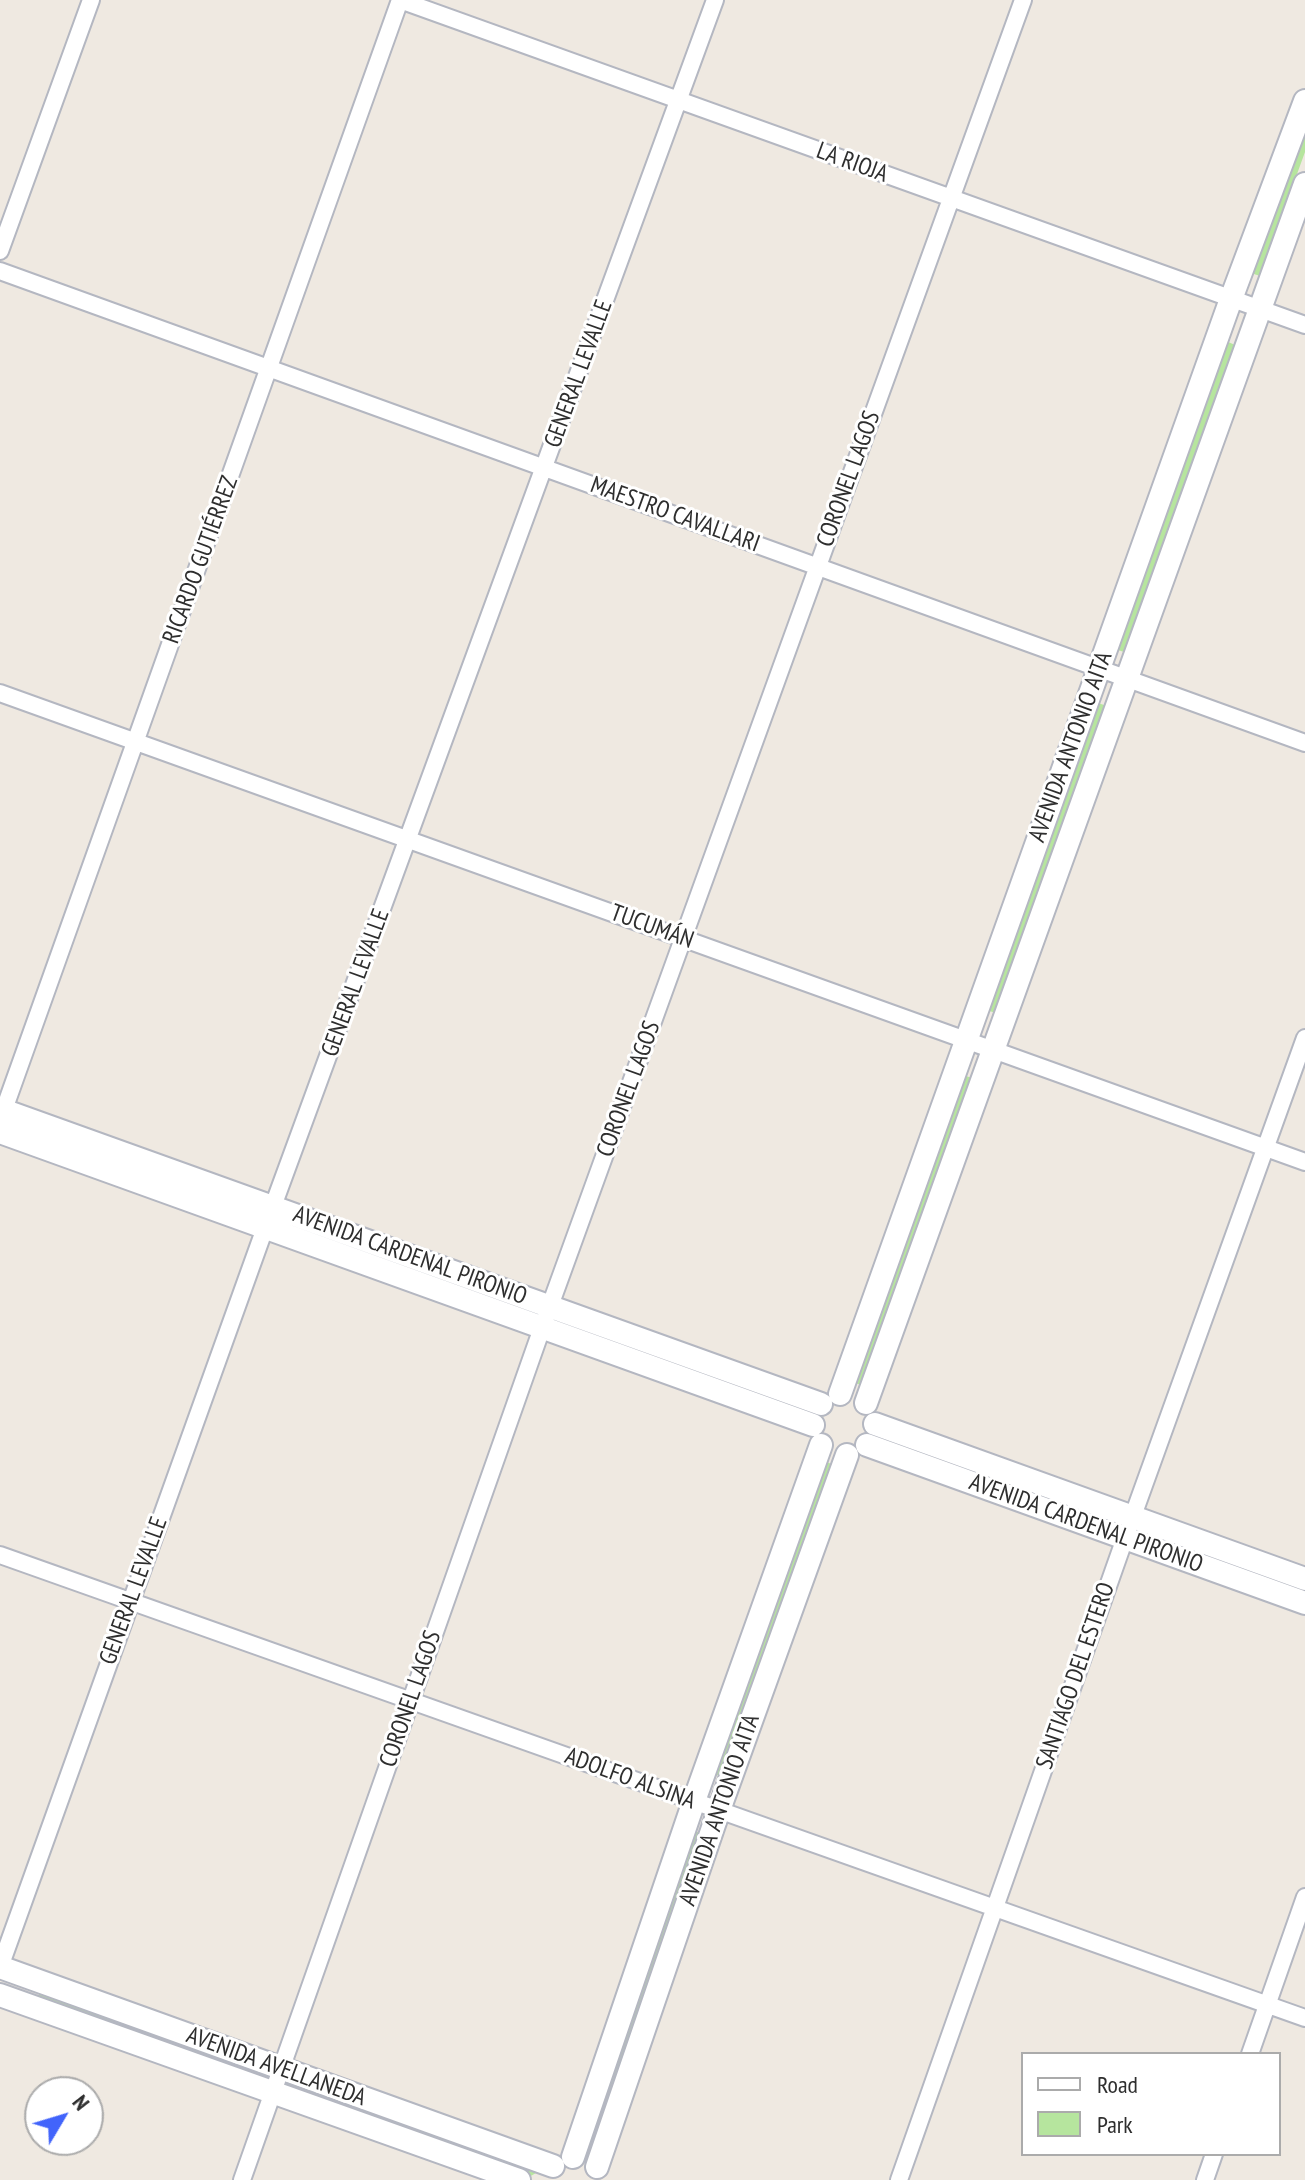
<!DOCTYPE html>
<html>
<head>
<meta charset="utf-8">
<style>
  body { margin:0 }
  #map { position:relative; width:1305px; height:2180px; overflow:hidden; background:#efe9e1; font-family:"PT Sans Narrow",sans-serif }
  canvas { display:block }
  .legend { position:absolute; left:1021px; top:2052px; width:260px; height:104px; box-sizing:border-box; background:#fff; border:2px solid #ababab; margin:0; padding:10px 14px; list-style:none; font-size:24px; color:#2e2e2e }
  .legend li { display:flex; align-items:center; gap:16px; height:40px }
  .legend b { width:40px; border:2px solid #ababab }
  .north { position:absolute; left:24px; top:2076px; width:80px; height:80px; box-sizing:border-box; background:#fff; border:2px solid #ababab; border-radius:50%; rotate:52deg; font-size:22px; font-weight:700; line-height:32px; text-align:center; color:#2e2e2e }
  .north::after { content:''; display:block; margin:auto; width:28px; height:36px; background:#4264fb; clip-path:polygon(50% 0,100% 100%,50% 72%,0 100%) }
</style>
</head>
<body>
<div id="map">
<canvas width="1305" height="2180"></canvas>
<ul class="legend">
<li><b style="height:10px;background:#fff"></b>Road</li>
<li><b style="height:22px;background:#b6e59e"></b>Park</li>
</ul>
<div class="north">N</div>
</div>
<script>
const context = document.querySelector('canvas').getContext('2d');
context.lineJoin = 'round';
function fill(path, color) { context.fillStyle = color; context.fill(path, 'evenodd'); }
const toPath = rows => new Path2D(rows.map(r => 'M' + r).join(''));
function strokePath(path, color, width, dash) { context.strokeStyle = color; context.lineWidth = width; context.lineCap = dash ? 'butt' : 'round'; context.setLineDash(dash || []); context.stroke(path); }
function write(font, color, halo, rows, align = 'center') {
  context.font = font + ' "PT Sans Narrow",sans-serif'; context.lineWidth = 6; context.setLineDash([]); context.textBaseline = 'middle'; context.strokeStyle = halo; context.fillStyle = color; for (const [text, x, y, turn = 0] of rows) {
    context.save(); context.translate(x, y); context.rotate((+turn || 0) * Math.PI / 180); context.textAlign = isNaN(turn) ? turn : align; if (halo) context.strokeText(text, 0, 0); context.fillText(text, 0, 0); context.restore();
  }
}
fill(toPath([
  [1305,122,1305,152,1260,276,1251,273],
  [1226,341,1235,345,1124,652,1115,649],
  [1098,703,1107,706,996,1013,986,1010],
  [963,1075,972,1078,861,1385,852,1382],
  [824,1461,834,1465,724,1777,714,1774],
  [695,1831,705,1835,594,2147,585,2144],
  [42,1991,253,2067,254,2075,39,2000,39,1993],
  [320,2094,535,2169,536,2173,529,2177,319,2099]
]), '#b6e59e');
const street = toPath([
  [400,0,1305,325],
  [0,251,91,0],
  [0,271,1305,743],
  [0,693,1305,1162],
  [1,1118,400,0],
  [0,1555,1305,2018],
  [0,1967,265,1228,715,0],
  [1250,2054,1305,1897],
  [242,2180,542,1328,1023,0],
  [899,2180,1125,1538,1305,1038],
  [1205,2180,1214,2154]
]);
const secondary = toPath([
  [0,1109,821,1404],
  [0,1132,813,1425],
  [840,1394,1231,299,1305,101],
  [866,1403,1305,184],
  [875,1424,1305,1579],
  [867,1445,1305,1603],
  [0,1967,553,2166],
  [0,1995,519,2180],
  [573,2157,694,1801,821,1445],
  [597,2167,719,1810,847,1455]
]);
strokePath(street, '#b4b7c1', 20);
strokePath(secondary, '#b4b7c1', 26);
strokePath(street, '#fff', 16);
strokePath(secondary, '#fff', 22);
write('24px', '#2e2e2e', '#fff', [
  ["LA RIOJA",852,163,20],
  ["GENERAL LEVALLE",579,374,-70],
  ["CORONEL LAGOS",849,479,-70],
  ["MAESTRO CAVALLARI",675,515,20],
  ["RICARDO GUTIÉRREZ",201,560,-70],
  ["AVENIDA ANTONIO AITA",1071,747,-70],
  ["TUCUMÁN",652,927,20],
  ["GENERAL LEVALLE",356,983,-70],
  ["CORONEL LAGOS",629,1089,-70],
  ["AVENIDA CARDENAL PIRONIO",410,1256,20],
  ["AVENIDA CARDENAL PIRONIO",1086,1524,20],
  ["GENERAL LEVALLE",134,1591,-70],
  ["SANTIAGO DEL ESTERO",1076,1676,-71],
  ["CORONEL LAGOS",411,1699,-71],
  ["ADOLFO ALSINA",630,1779,20],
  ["AVENIDA ANTONIO AITA",720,1810,-71],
  ["AVENIDA AVELLANEDA",276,2067,20]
]);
</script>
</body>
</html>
